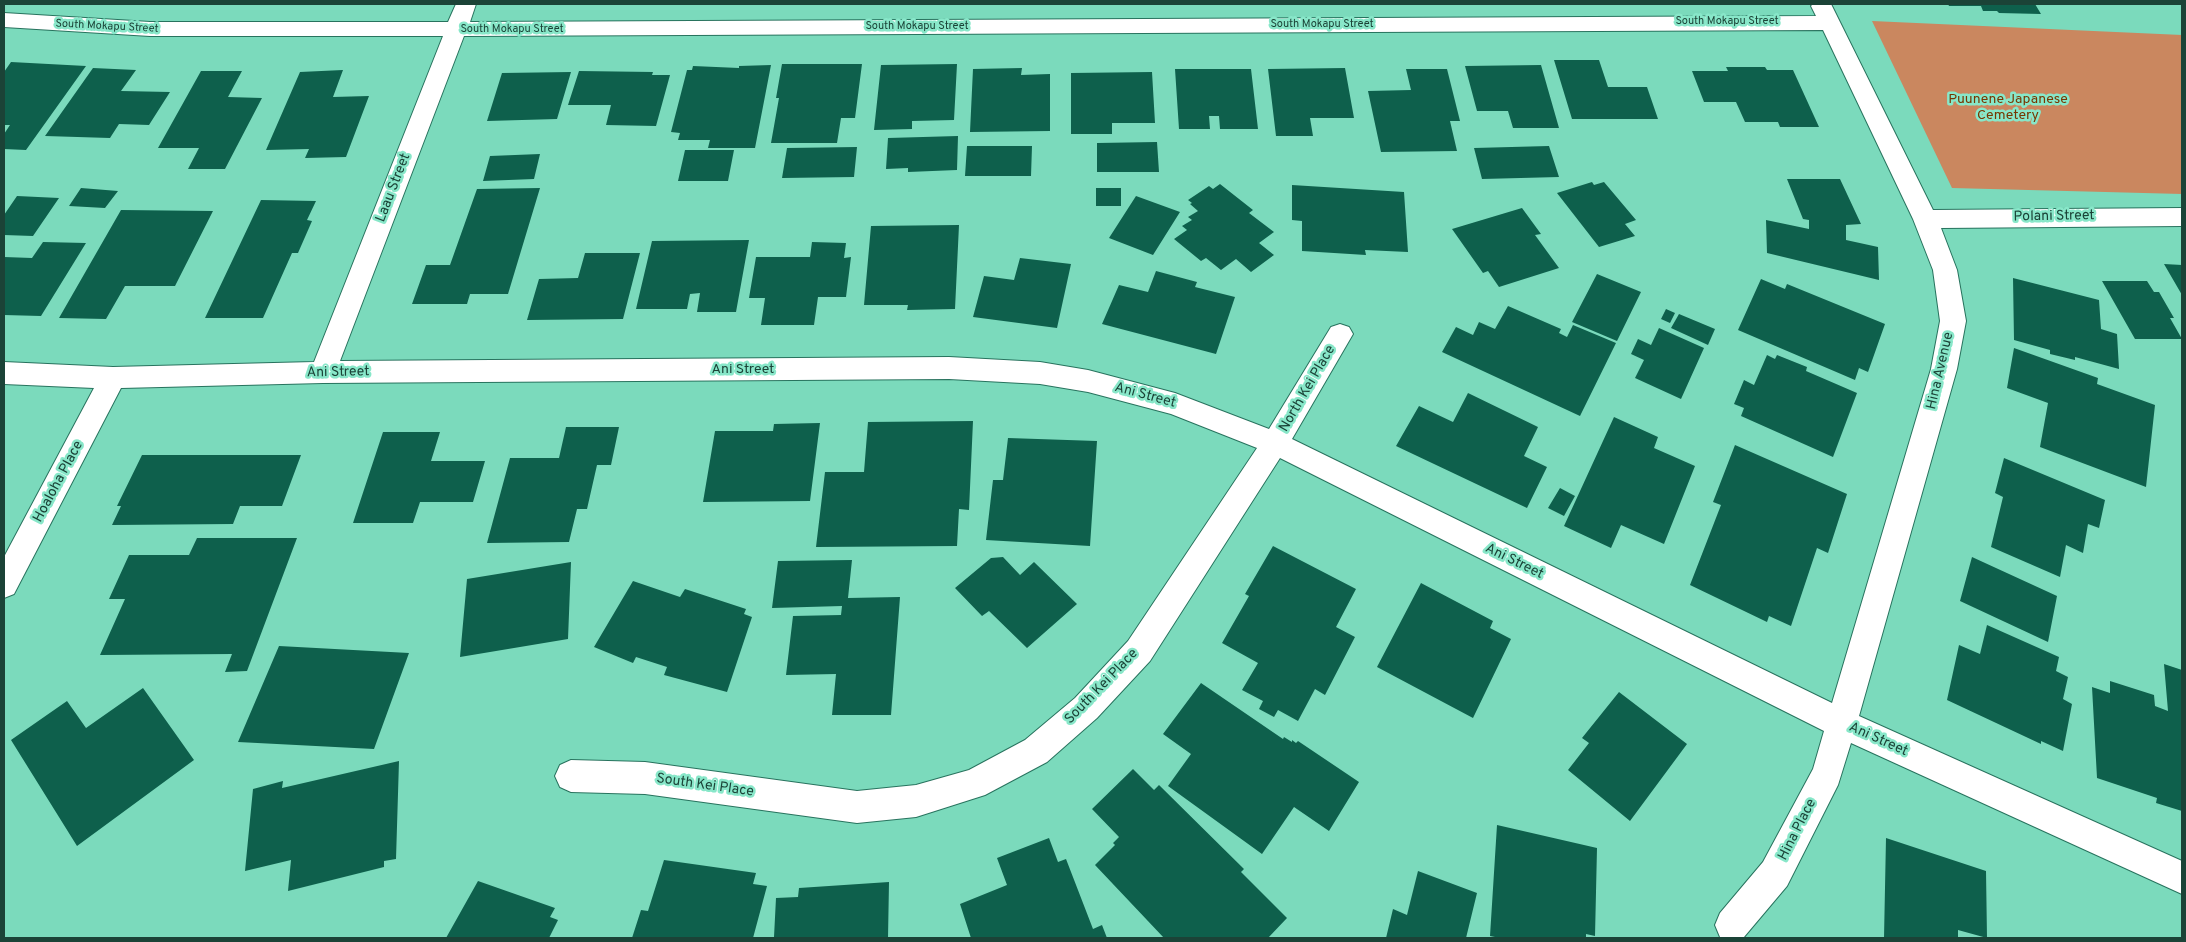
<!DOCTYPE html>
<html>
<head>
<meta charset="utf-8">
<style>
  body { margin:0 }
  #map { position:relative; width:2186px; height:942px; overflow:hidden; background:#7bdabc; font-family:Overpass,sans-serif }
  canvas { display:block }
  .frame { position:absolute; inset:0; border:5px solid #1b4337; pointer-events:none }
</style>
</head>
<body>
<div id="map">
<canvas width="2186" height="942"></canvas>
<div class="frame"></div>
</div>
<script>
const context = document.querySelector('canvas').getContext('2d');
context.lineJoin = 'round';
function fill(path, color) { context.fillStyle = color; context.fill(path, 'evenodd'); }
const toPath = rows => new Path2D(rows.map(r => 'M' + r).join(''));
function strokePath(path, color, width, dash) { context.strokeStyle = color; context.lineWidth = width; context.lineCap = dash ? 'butt' : 'round'; context.setLineDash(dash || []); context.stroke(path); }
function write(font, color, halo, rows, align = 'center') {
  context.font = font + ' Overpass,sans-serif'; context.lineWidth = 5; context.setLineDash([]); context.textBaseline = 'middle'; context.strokeStyle = halo; context.fillStyle = color; for (const [text, x, y, turn = 0] of rows) {
    context.save(); context.translate(x, y); context.rotate((+turn || 0) * Math.PI / 180); context.textAlign = isNaN(turn) ? turn : align; if (halo) context.strokeText(text, 0, 0); context.fillText(text, 0, 0); context.restore();
  }
}
fill(toPath([
  [1872,21,2182,35,2182,194,1952,188]
]), '#ca875f');
fill(toPath([
  [1948,4,2035,4,2041,14,1999,13,1997,11,1983,11,1981,6,1949,6],
  [1554,60,1599,60,1608,87,1647,87,1658,119,1572,119],
  [11,62,86,66,26,150,4,149,4,134,10,125,4,125,4,72],
  [782,64,862,64,855,118,841,118,837,143,771,143,779,98,776,98],
  [957,64,954,120,912,121,912,129,874,130,881,65],
  [771,65,755,148,708,148,710,140,678,140,680,133,671,132,687,70,692,70,693,66,739,68,739,66],
  [1541,65,1559,128,1513,128,1508,111,1477,111,1465,66],
  [1726,67,1765,67,1767,70,1793,70,1819,127,1780,127,1778,122,1745,122,1736,102,1704,102,1692,71,1728,71],
  [93,68,136,70,121,91,170,92,149,125,119,124,110,138,45,136],
  [1022,68,1021,75,1050,74,1050,131,970,132,973,69],
  [1345,68,1354,118,1310,118,1313,136,1276,136,1268,69],
  [1175,69,1251,69,1258,129,1220,129,1219,116,1209,116,1210,129,1179,129],
  [1406,69,1447,69,1460,121,1450,121,1457,151,1381,152,1368,91,1411,90],
  [343,70,333,97,369,96,346,157,305,158,309,149,266,150,300,72],
  [201,71,242,71,228,97,262,98,225,169,188,169,199,148,158,148],
  [579,71,653,72,652,75,670,75,656,126,606,125,611,105,568,105],
  [571,72,557,119,487,121,502,73],
  [1152,72,1155,123,1112,123,1112,134,1071,134,1071,73],
  [958,136,957,170,908,172,908,168,886,169,888,138],
  [1157,142,1159,172,1097,172,1097,143],
  [967,146,1032,146,1031,176,965,176],
  [1549,146,1559,177,1482,179,1474,148],
  [857,147,854,177,782,178,787,148],
  [685,150,734,150,728,181,678,181],
  [540,154,534,179,483,181,490,156],
  [1787,179,1840,179,1861,224,1846,225,1846,240,1878,247,1879,280,1767,253,1766,220,1809,229,1809,220,1803,219],
  [1592,182,1594,185,1604,182,1636,220,1625,224,1635,236,1599,247,1557,193],
  [1220,184,1253,210,1249,213,1274,232,1259,243,1274,255,1251,272,1236,259,1221,270,1206,258,1201,261,1174,239,1187,230,1182,226,1192,220,1188,217,1198,211,1190,204,1192,203,1188,200,1209,186,1213,189],
  [1292,185,1404,192,1408,252,1365,250,1366,255,1302,251,1302,221,1292,220],
  [81,188,118,191,105,208,69,206],
  [540,188,508,294,470,294,467,304,412,304,426,265,450,265,477,189],
  [1096,188,1121,188,1121,206,1096,206],
  [17,196,59,198,33,236,4,235,4,215],
  [1136,196,1180,212,1153,255,1109,238],
  [261,200,316,201,307,220,312,221,298,253,292,253,263,318,205,318],
  [1522,208,1541,234,1535,235,1559,268,1499,287,1488,271,1483,273,1452,229],
  [121,210,213,211,175,286,125,286,106,319,59,318],
  [959,225,955,309,907,310,908,305,864,305,871,226],
  [749,240,736,312,697,312,700,293,690,294,687,309,636,309,652,241],
  [43,242,86,243,41,316,4,315,4,257,32,258],
  [812,242,846,243,844,258,851,257,846,297,818,297,814,325,761,325,765,298,749,298,756,257,810,257],
  [585,253,640,253,623,319,527,320,539,279,578,278],
  [1020,258,1071,264,1057,328,973,317,984,276,1014,280],
  [2164,264,2182,265,2182,295],
  [1156,271,1197,282,1195,287,1235,297,1216,354,1102,324,1119,285,1148,292],
  [1597,274,1641,292,1617,341,1572,322],
  [2013,278,2099,300,2101,329,2117,334,2119,369,2075,357,2075,360,2050,354,2050,350,2014,340],
  [1761,279,1785,289,1787,284,1885,324,1868,372,1859,368,1855,380,1738,330],
  [2102,281,2147,281,2154,292,2159,292,2174,318,2170,318,2182,339,2135,339],
  [1508,306,1561,329,1559,333,1567,337,1573,325,1616,343,1580,416,1442,352,1456,327,1473,335,1479,322,1495,329],
  [1666,309,1675,313,1670,323,1661,319],
  [1679,314,1715,329,1708,345,1671,328],
  [1659,328,1704,348,1681,399,1635,378,1644,360,1631,354,1638,339,1651,345],
  [2014,348,2098,378,2097,384,2155,405,2146,487,2040,447,2048,403,2007,388],
  [1767,355,1775,359,1777,355,1807,367,1806,371,1857,393,1833,457,1741,416,1744,408,1734,404,1744,380,1754,385],
  [1468,393,1538,427,1524,456,1547,467,1527,508,1396,446,1419,406,1453,422],
  [1614,417,1658,437,1654,448,1695,466,1664,544,1621,525,1611,548,1564,526],
  [973,421,969,510,959,509,957,546,816,547,825,472,864,472,868,422],
  [820,423,810,501,703,502,715,431,773,431,774,424],
  [566,427,619,427,611,465,597,465,587,509,577,509,569,542,487,543,510,458,559,458],
  [383,432,440,432,431,461,485,461,473,502,420,502,413,523,353,523],
  [1008,438,1097,441,1090,546,986,540,993,480,1003,480],
  [1735,445,1847,494,1828,553,1817,548,1791,626,1769,616,1767,622,1690,585,1721,505,1713,502],
  [142,455,301,455,282,506,240,506,233,524,112,525,121,506,117,506],
  [2004,458,2105,500,2099,528,2088,524,2083,553,2066,545,2060,577,1991,547,2003,497,1995,493],
  [1560,488,1575,496,1564,516,1548,508],
  [197,538,297,538,247,671,225,672,232,654,100,655,125,599,109,599,129,555,189,555],
  [1273,546,1356,589,1336,627,1355,637,1325,695,1315,689,1298,721,1278,710,1274,717,1259,709,1263,701,1242,690,1258,663,1222,643,1249,596,1245,594],
  [1003,557,1020,575,1034,562,1077,604,1027,648,989,611,982,616,955,588,991,558],
  [1972,557,2057,596,2048,642,1960,601],
  [852,560,848,598,900,597,891,715,832,715,836,674,786,675,793,616,841,615,842,606,772,608,778,561],
  [571,562,568,639,460,657,467,579],
  [633,581,680,597,685,589,746,609,744,614,752,617,727,692,664,675,667,667,636,657,633,663,594,647],
  [1421,583,1493,621,1490,628,1511,639,1473,718,1377,667],
  [1987,625,2059,657,2056,671,2068,677,2063,699,2072,704,2063,751,2041,741,2041,744,1947,700,1959,645,1980,654],
  [279,646,409,653,374,749,238,742],
  [2164,664,2182,670,2182,811,2156,803,2157,798,2097,778,2092,687,2110,693,2110,681,2154,695,2155,706,2168,711],
  [1201,683,1283,739,1284,737,1292,742,1292,740,1296,743,1298,741,1359,782,1329,831,1294,807,1262,854,1168,786,1191,754,1163,734],
  [143,688,194,760,77,846,11,740,67,701,86,728],
  [1619,692,1687,744,1630,821,1568,770,1589,743,1582,738],
  [399,761,396,859,384,861,384,867,288,891,291,860,245,871,253,789,283,781,282,788],
  [1133,769,1154,790,1159,785,1244,869,1241,872,1287,918,1268,938,1164,938,1095,865,1115,845,1113,843,1119,837,1092,809],
  [1497,825,1597,848,1595,936,1586,934,1586,938,1500,938,1490,936],
  [1049,838,1058,862,1066,859,1093,929,1102,925,1107,938,971,938,960,904,1007,885,997,858],
  [1886,838,1986,871,1987,938,1958,930,1958,938,1884,938],
  [664,860,756,873,753,884,767,886,753,938,632,938,641,910,648,911],
  [1418,871,1477,893,1466,938,1386,938,1393,909,1407,915],
  [478,881,555,908,550,917,558,920,549,938,446,938],
  [889,882,888,938,774,937,776,898,798,897,799,888]
]), '#0e604c');
const minor = toPath([
  [456,4,476,4,470,22,1816,16,1811,6,1813,4,1831,4,1933,210,2182,208,2182,226,1941,228,1957,270,1966,321,1957,369,1859,716,2182,861,2182,894,1851,743,1838,785,1787,886,1744,937,1720,937,1715,925,1720,913,1763,862,1813,769,1824,731,1280,458,1150,661,1097,718,1047,762,985,795,916,817,857,823,645,794,571,792,560,787,555,776,560,765,571,760,645,762,857,791,916,785,969,770,1025,740,1075,698,1128,641,1257,448,1171,414,1088,392,1040,384,949,379,323,383,121,388,14,594,4,598,4,557,94,388,4,384,4,362,113,367,314,362,443,36,150,36,4,27,4,13,150,22,448,22,456,4],
  [1823,30,1913,219,1933,270,1940,321,1931,369,1832,703,1292,439,1353,334,1349,327,1340,324,1331,327,1269,429,1175,393,1088,370,1040,362,949,357,340,361,464,36,1823,30]
]);
strokePath(minor, '#28735e', 2);
fill(minor, '#fff');
write('11px', '#1b4337', '#88e7c9', [
  ["South Mokapu Street",1727,22],
  ["South Mokapu Street",1322,25],
  ["South Mokapu Street",107,27,3],
  ["South Mokapu Street",917,27],
  ["South Mokapu Street",512,30]
]);
write('14px', '#763601', '#88e7c9', [
  ["Puunene Japanese",2008,100],
  ["Cemetery",2008,116]
]);
write('14px', '#1b4337', '#88e7c9', [
  ["Laau Street",394,188,-69],
  ["Polani Street",2054,217,-1],
  ["Ani Street",743,370],
  ["Hina Avenue",1941,371,-77],
  ["Ani Street",338,373,-1],
  ["North Kei Place",1308,389,-60],
  ["Ani Street",1145,396,15],
  ["Hoaloha Place",59,482,-62],
  ["Ani Street",1514,562,26],
  ["South Kei Place",1102,687,-46],
  ["Ani Street",1878,740,24],
  ["South Kei Place",705,786,8],
  ["Hina Place",1798,830,-63]
]);
</script>
</body>
</html>
